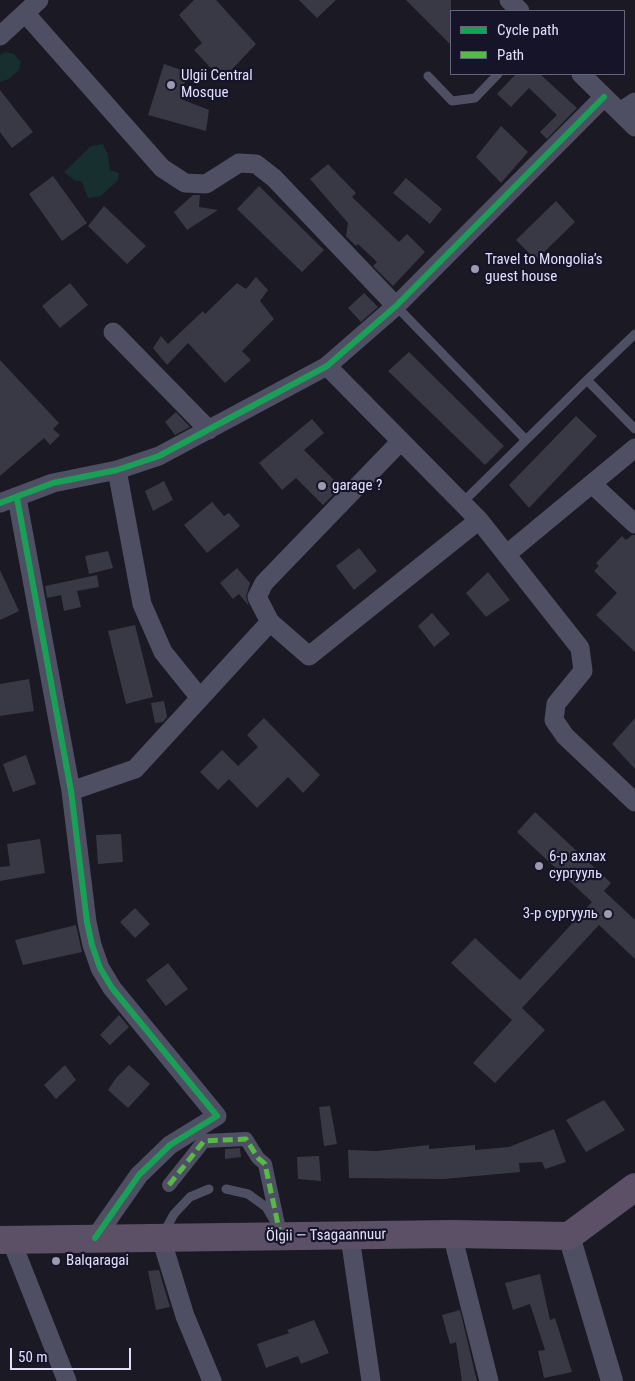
<!DOCTYPE html>
<html>
<head>
<meta charset="utf-8">
<style>
  body { margin:0 }
  #map { position:relative; width:635px; height:1381px; overflow:hidden; background:#1a1924; font-family:"Roboto Condensed",sans-serif }
  canvas { display:block }
  .legend { position:absolute; left:450px; top:10px; width:175px; height:65px; box-sizing:border-box; background:#161429; border:1px solid #67657d; margin:0; padding:6px 9px; list-style:none; font-size:15px; color:#e1dffc }
  .legend li { display:flex; align-items:center; gap:10px; height:25px }
  .legend b { width:25px; border:1px solid #67657d }
  .scale { position:absolute; left:10px; top:1348px; width:121px; height:22px; box-sizing:border-box; border:2px solid #e1dffc; border-top:0; padding-left:6px; font-size:15px; line-height:18px; white-space:nowrap; color:#e1dffc; -webkit-text-stroke:4px #161429; paint-order:stroke }
</style>
</head>
<body>
<div id="map">
<canvas width="635" height="1381"></canvas>
<ul class="legend">
<li><b style="height:6px;background:#1a9f57"></b>Cycle path</li>
<li><b style="height:6px;background:#58b947"></b>Path</li>
</ul>
<div class="scale">50 m</div>
</div>
<script>
const context = document.querySelector('canvas').getContext('2d');
context.lineJoin = 'round';
function fill(path, color) { context.fillStyle = color; context.fill(path, 'evenodd'); }
const toPath = rows => new Path2D(rows.map(r => 'M' + r).join(''));
function strokePath(path, color, width, dash) { context.strokeStyle = color; context.lineWidth = width; context.lineCap = dash ? 'butt' : 'round'; context.setLineDash(dash || []); context.stroke(path); }
function write(font, color, halo, rows, align = 'center') {
  context.font = font + ' "Roboto Condensed",sans-serif'; context.lineWidth = 4.5; context.setLineDash([]); context.textBaseline = 'middle'; context.strokeStyle = halo; context.fillStyle = color; for (const [text, x, y, turn = 0] of rows) {
    context.save(); context.translate(x, y); context.rotate((+turn || 0) * Math.PI / 180); context.textAlign = isNaN(turn) ? turn : align; if (halo) context.strokeText(text, 0, 0); context.fillText(text, 0, 0); context.restore();
  }
}
fill(toPath([
  [5,52,14,54,21,62,19,70,9,79,0,82,0,55],
  [103,144,108,155,110,170,119,173,118,180,101,196,88,198,82,182,74,180,64,172,91,146]
]), '#172f2e');
fill(toPath([
  [194,0,216,0,256,44,222,80,194,50,202,43,179,15],
  [299,0,336,0,317,18],
  [406,0,451,0,451,45],
  [164,64,187,72,181,99,209,110,206,131,148,115],
  [513,74,542,74,541,75,577,108,547,139,540,132,557,115,529,88,511,107,497,94,515,75],
  [0,90,33,132,12,148,0,132],
  [501,126,528,152,501,183,476,157],
  [328,164,356,193,352,197,399,242,407,234,425,252,393,286,373,266,377,262,358,244,356,246,346,236,348,223,310,179],
  [53,176,87,223,62,241,29,194],
  [406,178,442,209,430,224,393,193],
  [259,186,324,250,302,272,237,209],
  [193,195,200,195,199,207,218,210,187,230,174,212],
  [556,201,575,222,536,260,516,240],
  [104,206,146,246,127,264,88,226],
  [256,277,268,290,260,301,274,319,242,351,251,360,225,383,188,343,167,365,153,348,161,336,168,344,203,311,205,314,237,283,246,289],
  [70,283,88,305,60,328,42,306],
  [364,293,378,307,361,322,348,308],
  [409,352,504,446,485,465,388,371],
  [0,360,59,423,53,429,60,435,50,445,44,438,0,476],
  [176,412,190,427,175,435,165,422],
  [576,416,597,436,529,508,509,485],
  [312,419,324,433,304,450,341,487,323,505,296,478,282,490,259,463],
  [164,481,173,500,153,511,145,491],
  [212,502,224,516,229,513,240,526,207,553,184,525],
  [632,535,635,535,635,652,596,615,617,593,594,571,599,566,596,563,622,536,626,540],
  [359,548,377,571,354,590,336,566],
  [108,551,113,568,89,574,85,556],
  [237,568,250,583,246,597,249,606,239,594,233,599,220,583],
  [0,570,19,611,0,620],
  [488,572,510,600,486,617,466,593],
  [97,575,99,587,77,591,81,607,64,611,61,595,47,598,45,586],
  [432,613,450,634,434,647,418,626],
  [135,625,153,697,126,704,108,631],
  [29,679,34,711,0,716,0,684],
  [164,701,167,717,163,722,155,723,151,703],
  [264,718,320,775,303,793,288,777,257,808,229,779,218,790,200,772,222,750,238,766,258,747,247,735],
  [635,718,635,769,612,744],
  [26,755,36,784,13,792,3,764],
  [535,812,611,883,604,891,635,920,635,959,599,925,522,1008,545,1030,495,1083,473,1063,512,1020,451,963,475,938,520,980,592,902,517,832],
  [121,834,123,862,98,864,96,835],
  [40,839,45,873,0,881,0,867,10,866,7,844],
  [135,908,150,924,135,938,120,922],
  [76,925,82,952,23,965,15,940],
  [168,963,188,989,166,1006,146,980],
  [119,1015,129,1027,110,1045,100,1035],
  [65,1065,76,1080,56,1099,44,1085],
  [129,1065,150,1084,128,1108,108,1090,116,1078],
  [604,1100,625,1130,586,1152,566,1120],
  [330,1106,337,1144,324,1146,319,1107],
  [554,1129,566,1162,545,1169,542,1162,519,1163,520,1172,444,1179,349,1178,348,1150,377,1151,429,1145,429,1149,475,1145,475,1150,509,1147],
  [240,1148,241,1157,225,1159,225,1149],
  [319,1156,321,1181,298,1179,297,1157],
  [159,1270,170,1307,156,1310,148,1271],
  [540,1274,550,1320,555,1318,572,1372,544,1378,538,1351,545,1350,530,1304,513,1310,505,1283],
  [460,1310,477,1381,462,1381,456,1342,450,1344,442,1315],
  [314,1320,329,1353,301,1364,298,1356,266,1368,257,1344,289,1333,287,1330]
]), '#393845');
strokePath(toPath([
  [428,76,452,101,475,98,498,74],
  [396,306,526,440],
  [635,334,587,380,635,429],
  [462,503,587,380],
  [226,1189,248,1194,266,1207,273,1219],
  [163,1234,174,1214,190,1197,209,1189]
]), '#4f4f64', 9);
strokePath(toPath([
  [169,1185,204,1141,246,1139,258,1158,265,1164,279,1229]
]), '#4f4f64', 14);
strokePath(toPath([
  [39,0,25,13,162,168,185,183,206,184,239,163,256,164,274,178,396,306],
  [509,0,520,11],
  [0,36,25,13],
  [581,74,635,127],
  [620,112,635,102],
  [113,332,209,430],
  [327,366,479,520,580,648,583,671,556,704,554,720,565,736,635,802],
  [400,442,264,583,257,597,270,622,309,656,479,520],
  [117,470,142,604,163,652,200,698],
  [592,484,635,524],
  [17,498,71,791,87,922,92,945,100,968,112,988,217,1116,170,1145,139,1175,95,1238],
  [0,503,53,483,117,470,159,456,327,366,396,306,604,97],
  [507,554,635,448],
  [71,791,135,769,270,622],
  [452,1234,489,1381],
  [350,1237,371,1381],
  [161,1238,185,1316,212,1381],
  [11,1240,67,1381]
]), '#4f4f64', 19);
strokePath(toPath([
  [569,1236,612,1381]
]), '#4f4f64', 22);
strokePath(toPath([
  [0,1240,452,1234,569,1236,635,1187]
]), '#5b5066', 28);
strokePath(toPath([
  [169,1185,204,1141,246,1139,258,1158,265,1164,279,1229]
]), '#58b947', 5, [10, 5]);
strokePath(toPath([
  [17,498,71,791,87,922,92,945,100,968,112,988,217,1116,170,1145,139,1175,95,1238],
  [0,503,53,483,117,470,159,456,327,366,396,306,604,97]
]), '#1a9f57', 6);
for (const [x, y, r, color] of [
  [171,85,5,"#9b9ab0"],
  [475,269,5,"#9b9ab0"],
  [322,486,5,"#9b9ab0"],
  [539,866,5,"#9b9ab0"],
  [608,914,5,"#9b9ab0"],
  [56,1261,5,"#9b9ab0"]
]) { const dot = new Path2D(); dot.arc(x, y, r, 0, 2 * Math.PI); context.fillStyle = color; context.fill(dot); strokePath(dot, '#161429', 2); }
write('15px', '#e1dffc', '#161429', [
  ["Ulgii Central",181,76],
  ["Mosque",181,93],
  ["Travel to Mongolia’s",485,260],
  ["guest house",485,277],
  ["garage ?",332,486],
  ["6-р ахлах",549,857],
  ["сургууль",549,874],
  ["3-р сургууль",598,914,"right"],
  ["Balqaragai",66,1261]
], 'left');
write('15px', '#e1dffc', '#161429', [
  ["Ölgii — Tsagaannuur",326,1236,-1]
]);
</script>
</body>
</html>
